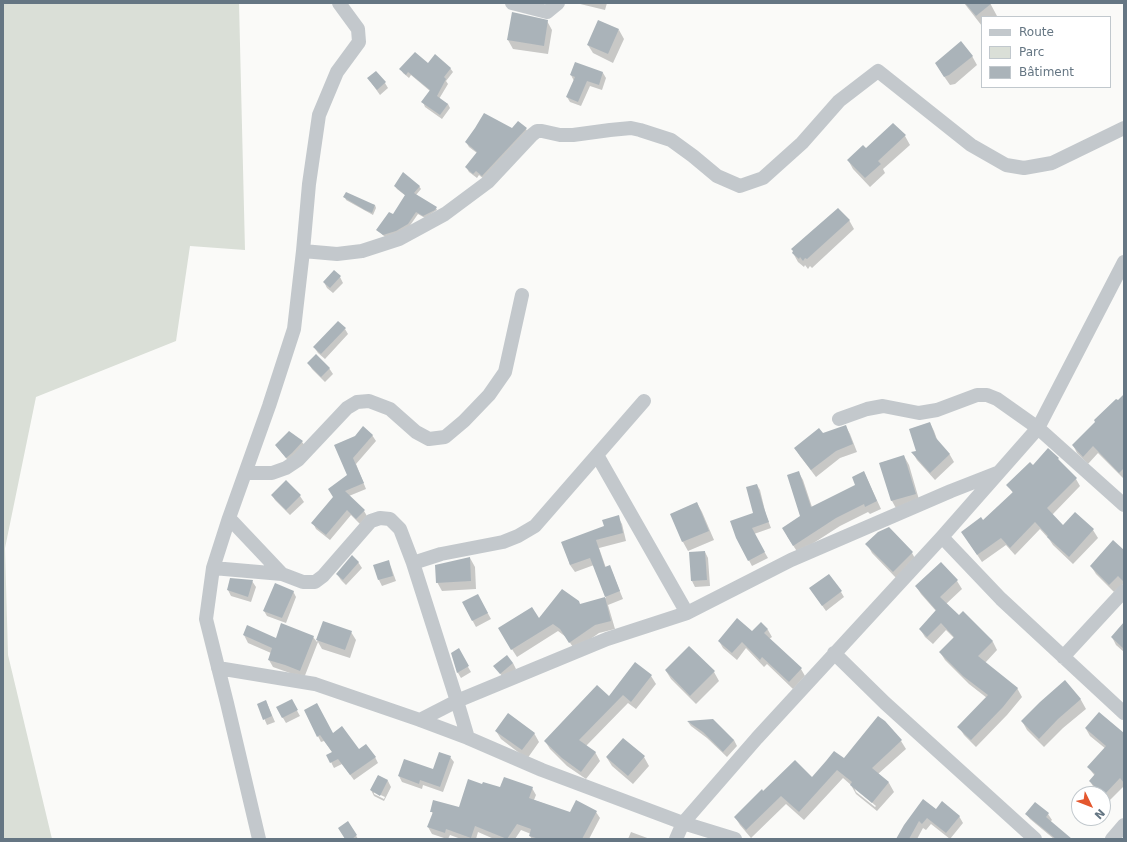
<!DOCTYPE html>
<html>
<head>
<meta charset="utf-8">
<style>
  body { margin:0 }
  #map { position:relative; width:1127px; height:842px; overflow:hidden; background:#fafaf8; font-family:"DejaVu Sans",sans-serif }
  canvas { display:block }
  .frame { position:absolute; inset:0; border:4px solid #657683; pointer-events:none }
  .legend { position:absolute; left:981px; top:16px; width:130px; height:72px; box-sizing:border-box; background:#fff; border:1px solid #c1c8cd; margin:0; padding:5px 7px; list-style:none; font-size:12px; color:#657683 }
  .legend li { display:flex; align-items:center; gap:8px; height:20px }
  .legend b { width:20px; border:1px solid #c1c8cd }
  .north { position:absolute; left:1071px; top:786px; width:40px; height:40px; box-sizing:border-box; background:#fff; border:1px solid #c1c8cd; border-radius:50%; rotate:133deg; font-size:11px; font-weight:700; line-height:16px; text-align:center; color:#657683 }
  .north::after { content:''; display:block; margin:auto; width:14px; height:18px; background:#e4572e; clip-path:polygon(50% 0,100% 100%,50% 72%,0 100%) }
</style>
</head>
<body>
<div id="map">
<canvas width="1127" height="842"></canvas>
<div class="frame"></div>
<ul class="legend">
<li><b style="height:5px;background:#c3c8cc"></b>Route</li>
<li><b style="height:11px;background:#dadfd7"></b>Parc</li>
<li><b style="height:11px;background:#aab3b9"></b>Bâtiment</li>
</ul>
<div class="north">N</div>
</div>
<script>
const context = document.querySelector('canvas').getContext('2d');
context.lineJoin = 'round';
function fill(path, color) { context.fillStyle = color; context.fill(path, 'evenodd'); }
const toPath = rows => new Path2D(rows.map(r => 'M' + r).join(''));
function strokePath(path, color, width, dash) { context.strokeStyle = color; context.lineWidth = width; context.lineCap = dash ? 'butt' : 'round'; context.setLineDash(dash || []); context.stroke(path); }
fill(toPath([
  [3,3,239,3,245,250,190,246,176,341,36,397,5,548,8,655,52,839,3,839]
]), '#dadfd7');
fill(toPath([
  [576,3,607,3,605,10],
  [964,3,990,3,997,16,996,17,982,17,982,26],
  [547,21,552,30,548,54,513,49,508,40],
  [619,30,624,39,613,63,593,53,588,45],
  [972,56,977,65,955,84,950,85,941,72],
  [575,64,603,73,606,78,602,90,590,86,581,106,570,102,567,97,574,81,571,75],
  [450,68,453,72,446,81,448,84,439,99,448,104,450,108,442,119,425,107,423,102,430,91,411,75,409,78,403,73,401,69],
  [368,78,385,83,388,88,380,95],
  [893,124,905,136,910,145,883,169,885,173,870,187,853,169,848,160,866,149],
  [512,129,526,129,529,134,485,180,479,175,477,178,469,172,466,167,477,153,469,147,466,142],
  [395,186,419,186,421,189,416,195,436,208,437,210,425,218,418,214,409,227,397,233,385,237,378,230,393,216,406,196,397,189],
  [345,197,375,205,376,208,373,215,346,200],
  [849,220,854,229,812,268,810,266,808,269,805,265,804,267,798,262,793,253],
  [334,271,340,277,343,283,333,293,327,288,324,282],
  [345,329,348,334,325,359,318,353,314,347],
  [309,364,329,368,333,374,325,382,312,369],
  [1124,395,1124,479,1098,453,1088,464,1077,453,1073,445],
  [930,423,934,431,938,442,950,455,954,462,935,480,917,460,913,453,917,452],
  [846,427,850,434,857,452,840,458,816,477,800,456,795,448],
  [372,435,376,441,356,464,366,489,349,496,364,511,367,516,360,524,351,515,330,540,316,529,313,523,334,497,348,475,335,445],
  [302,442,306,447,290,463,276,445],
  [1048,450,1058,459,1061,464,1076,479,1080,486,1052,515,1063,526,1075,513,1093,530,1098,538,1073,564,1053,545,1049,539,1040,529,1015,555,1006,545,982,562,962,532,983,522,1013,493,1008,485,1033,466],
  [904,456,909,465,920,503,897,510,892,501,880,463],
  [864,472,881,509,870,514,868,512,840,526,798,553,787,536,802,516,799,473,803,480,812,507,856,486],
  [286,481,300,496,304,502,290,515,275,500,272,495],
  [757,485,760,490,766,515,771,528,754,534,768,558,752,566,737,538,754,513],
  [697,503,702,512,714,540,688,551,683,542,671,514],
  [618,517,622,524,626,541,599,548,606,568,609,566,613,574,623,599,608,605,615,629,599,633,575,650,566,637,558,631,517,657,504,637,539,620,580,605,606,598,594,565,575,572,570,565,563,542,605,527],
  [888,528,912,553,917,562,898,580,872,553,867,544],
  [1124,551,1124,585,1123,584,1114,592,1096,574,1091,566],
  [705,552,708,558,710,586,695,587,692,581,690,553],
  [470,558,475,567,476,589,442,591,437,582],
  [388,561,391,567,396,581,382,586,379,580,374,566],
  [358,562,362,568,346,585,341,580,337,574],
  [941,563,957,581,962,589,946,604,959,616,963,612,993,642,997,650,985,663,1017,688,1022,697,1007,715,976,747,964,735,959,727,987,698,969,684,945,660,940,652,954,638,946,630,933,644,925,637,920,629,936,611,921,594,916,586],
  [231,579,252,581,256,587,251,602,231,596,228,590],
  [293,591,296,597,286,623,267,616,264,611],
  [841,592,844,597,826,611,814,594],
  [481,601,491,619,476,627,463,603],
  [323,623,351,632,356,640,350,658,322,649,318,642,304,678,273,667,269,660,271,653,248,643,244,635,276,639,313,637,317,642],
  [761,623,768,630,772,637,769,639,801,669,805,676,793,689,767,664,764,667,746,648,737,660,723,648,719,641,753,632],
  [1124,624,1124,652,1116,645,1112,637],
  [458,650,471,672,461,678,458,673,452,654],
  [513,663,516,669,504,679,495,666],
  [666,671,714,672,719,681,696,704,671,679],
  [651,676,656,684,636,709,628,703,586,746,595,752,600,761,586,779,567,766,550,749,545,741,609,698],
  [1065,681,1081,700,1086,709,1063,728,1044,747,1027,730,1022,721],
  [291,700,300,716,286,723,277,708],
  [266,701,275,722,267,725,258,704],
  [305,711,333,734,358,750,375,757,378,763,354,780,342,764,334,768,331,762,333,753,324,741,321,742],
  [688,722,734,740,737,746,727,757,707,738,691,726],
  [1086,729,1124,735,1124,786,1108,802,1103,797,1103,794,1100,794,1094,788,1090,781,1095,776,1088,767,1106,749,1090,736],
  [496,731,534,733,539,742,527,759,501,739],
  [623,739,644,757,649,766,633,784,612,766,607,758],
  [901,741,906,749,878,774,889,783,894,792,877,811,856,794,851,785,843,778,804,820,786,804,751,838,740,825,735,817,763,792,812,778,844,760],
  [854,787,876,806,875,807,856,792],
  [450,757,454,762,443,792,423,785,422,789,402,782,399,776,434,770],
  [378,776,388,781,391,787,384,801,374,796,371,790],
  [374,792,385,797,384,799,374,794],
  [483,785,501,788,532,788,536,795,534,800,570,813,596,812,600,818,589,839,532,839,530,836,531,834,521,830,515,839,494,839,478,832,476,839,461,839,450,835,448,839,447,839,432,834,428,827,433,814,431,811,459,808],
  [1035,803,1048,814,1052,820,1050,822,1071,839,1054,839,1030,819,1026,814],
  [936,810,959,816,963,823,950,839,931,824,926,830,923,828,917,839,897,839,905,826],
  [348,822,358,839,346,839],
  [631,832,650,839,628,839]
]), '#0003');
fill(toPath([
  [965,3,992,3,976,16],
  [512,12,548,20,544,46,507,40],
  [598,20,619,29,608,54,587,45],
  [961,41,973,56,949,75,944,77,935,63],
  [415,52,428,63,435,54,451,68,444,77,446,79,437,96,448,104,440,115,421,102,430,90,408,72,406,75,399,69],
  [575,62,603,72,599,85,587,81,578,102,566,97,575,77,570,75],
  [376,71,386,82,377,90,367,78],
  [484,113,512,128,518,121,527,128,482,176,476,171,473,174,465,167,477,152,465,142,475,128],
  [893,123,906,135,878,161,881,164,865,178,847,160,863,145,866,148],
  [403,172,420,186,414,193,437,207,435,210,423,216,416,212,408,224,396,231,383,235,376,230,389,212,393,214,405,195,394,186],
  [346,192,375,205,372,213,365,210,343,197],
  [838,208,850,220,807,259,805,258,803,261,800,257,799,259,792,253,793,251,791,249],
  [334,270,341,276,330,288,323,282],
  [338,321,346,328,321,354,313,347],
  [316,354,330,368,321,377,307,363],
  [1124,394,1124,468,1119,473,1093,446,1083,457,1072,445,1095,422,1094,420,1116,399,1118,400],
  [930,422,936,438,950,454,930,473,911,452,916,451,909,429],
  [846,425,853,444,836,451,811,470,794,448,819,428,823,433],
  [363,426,373,435,353,458,364,483,345,491,365,510,356,519,347,510,326,535,311,523,333,497,328,489,347,475,334,445,355,436],
  [289,431,303,441,292,453,286,458,275,445],
  [1048,448,1059,458,1058,459,1077,478,1047,508,1063,525,1075,512,1094,529,1069,557,1047,537,1048,536,1035,522,1010,548,1001,538,977,555,961,532,981,517,983,520,1013,492,1006,485,1030,462,1033,465],
  [904,455,916,494,891,501,879,463],
  [799,471,811,507,855,485,852,477,864,471,877,501,865,507,864,504,836,518,793,546,782,528,800,516,787,475],
  [286,480,301,495,286,510,271,495],
  [757,484,764,508,769,522,752,528,765,552,748,561,736,538,730,521,753,513,746,487],
  [697,502,709,531,682,542,670,514],
  [619,515,623,533,596,540,605,567,610,565,620,591,605,597,590,558,570,565,561,542,604,526,602,520],
  [889,527,913,552,893,572,865,544,878,532],
  [1113,540,1124,550,1124,582,1118,576,1109,585,1090,566],
  [705,551,707,580,691,581,689,552],
  [352,555,359,562,343,580,336,574],
  [470,557,471,581,436,583,435,565],
  [389,560,393,576,378,580,373,565],
  [941,562,958,580,940,597,959,615,963,611,993,641,978,656,1018,688,1003,707,971,740,957,727,988,695,963,676,939,652,954,637,941,623,927,637,919,629,936,610,915,586],
  [829,574,842,591,822,606,809,588],
  [230,578,253,580,248,597,227,590],
  [275,583,294,591,282,618,263,611],
  [562,589,579,601,580,604,605,597,611,621,595,625,569,643,560,629,553,624,511,650,498,628,532,607,539,618],
  [478,594,488,613,472,621,462,602],
  [737,618,752,631,761,622,768,629,764,633,802,668,789,682,762,657,760,660,742,642,732,653,718,641],
  [323,621,352,631,345,650,316,640],
  [1124,622,1124,649,1111,637],
  [281,623,314,636,300,671,285,665,268,660,272,648,243,635,247,625,276,638],
  [689,646,715,671,690,696,665,670],
  [459,648,469,666,457,673,451,653],
  [507,655,513,663,500,674,493,666],
  [635,662,652,675,631,702,623,695,579,740,596,752,581,772,562,758,544,741,597,685,609,696],
  [1065,680,1081,699,1058,719,1039,739,1021,721,1040,702],
  [292,699,298,710,282,718,276,707],
  [266,700,272,716,263,720,257,704],
  [317,703,333,733,342,726,359,749,366,744,376,757,350,775,338,759,330,763,326,755,332,752,320,735,317,737,304,710],
  [1099,712,1124,733,1124,783,1120,778,1104,795,1089,781,1095,774,1087,767,1106,746,1085,728],
  [508,713,535,733,522,750,495,731],
  [878,716,885,721,902,740,872,768,889,782,872,803,850,785,852,782,837,770,799,812,781,796,746,830,734,817,762,789,763,791,795,760,812,777,826,761,834,751,844,758],
  [713,719,734,740,723,752,703,732,687,721],
  [623,738,645,756,628,776,606,757],
  [439,752,451,756,440,787,420,780,419,784,398,776,404,759,433,769],
  [378,775,388,780,380,796,370,790],
  [504,777,533,787,529,798,570,812,576,800,597,811,582,839,539,839,529,836,531,829,517,824,507,839,475,826,471,838,446,829,445,833,427,827,433,812,430,812,433,800,459,807,468,779,482,784,483,782,500,787],
  [923,799,936,809,942,801,960,816,946,833,927,818,922,824,919,821,909,839,896,839,904,825],
  [1035,802,1049,813,1046,817,1072,839,1056,839,1025,814],
  [348,821,357,835,352,839,345,839,338,828]
]), '#aab3b9');
strokePath(toPath([
  [512,3,547,12,558,3],
  [303,251,337,254,362,251,399,239,445,214,488,182,532,135,537,131,542,131,560,135,573,135,610,130,631,128,640,130,671,140,693,156,717,176,740,186,763,178,802,143,839,101,878,71,971,145,1006,165,1024,168,1052,163,1124,128],
  [839,419,867,409,883,406,919,413,937,410,977,395,987,395,997,399,1038,428,1124,505],
  [597,455,687,613],
  [245,473,272,473,286,468,298,460,347,408,357,402,369,401,390,409,416,432,429,439,445,437,464,421,489,395,505,372,522,295],
  [229,518,282,574],
  [942,537,1001,599,1124,713],
  [413,563,441,554,503,542,518,536,535,526,644,401],
  [213,568,282,574,303,582,315,582,323,576,371,521,380,518,390,519,400,529,413,563,457,701,468,738],
  [834,653,885,703,1035,839],
  [1063,657,1124,591],
  [218,668,315,684,420,720,468,738,542,770,683,823,735,839],
  [420,720,457,701,607,639,687,613,791,560,951,491,997,473],
  [259,839,227,703,206,619,213,568,229,518,269,406,294,329,303,251,309,184,319,115,337,72,359,42,358,29,339,3],
  [676,839,683,823,757,738,942,537,1038,428,1124,262],
  [1112,839,1124,825]
]), '#c3c8cc', 14);
</script>
</body>
</html>
